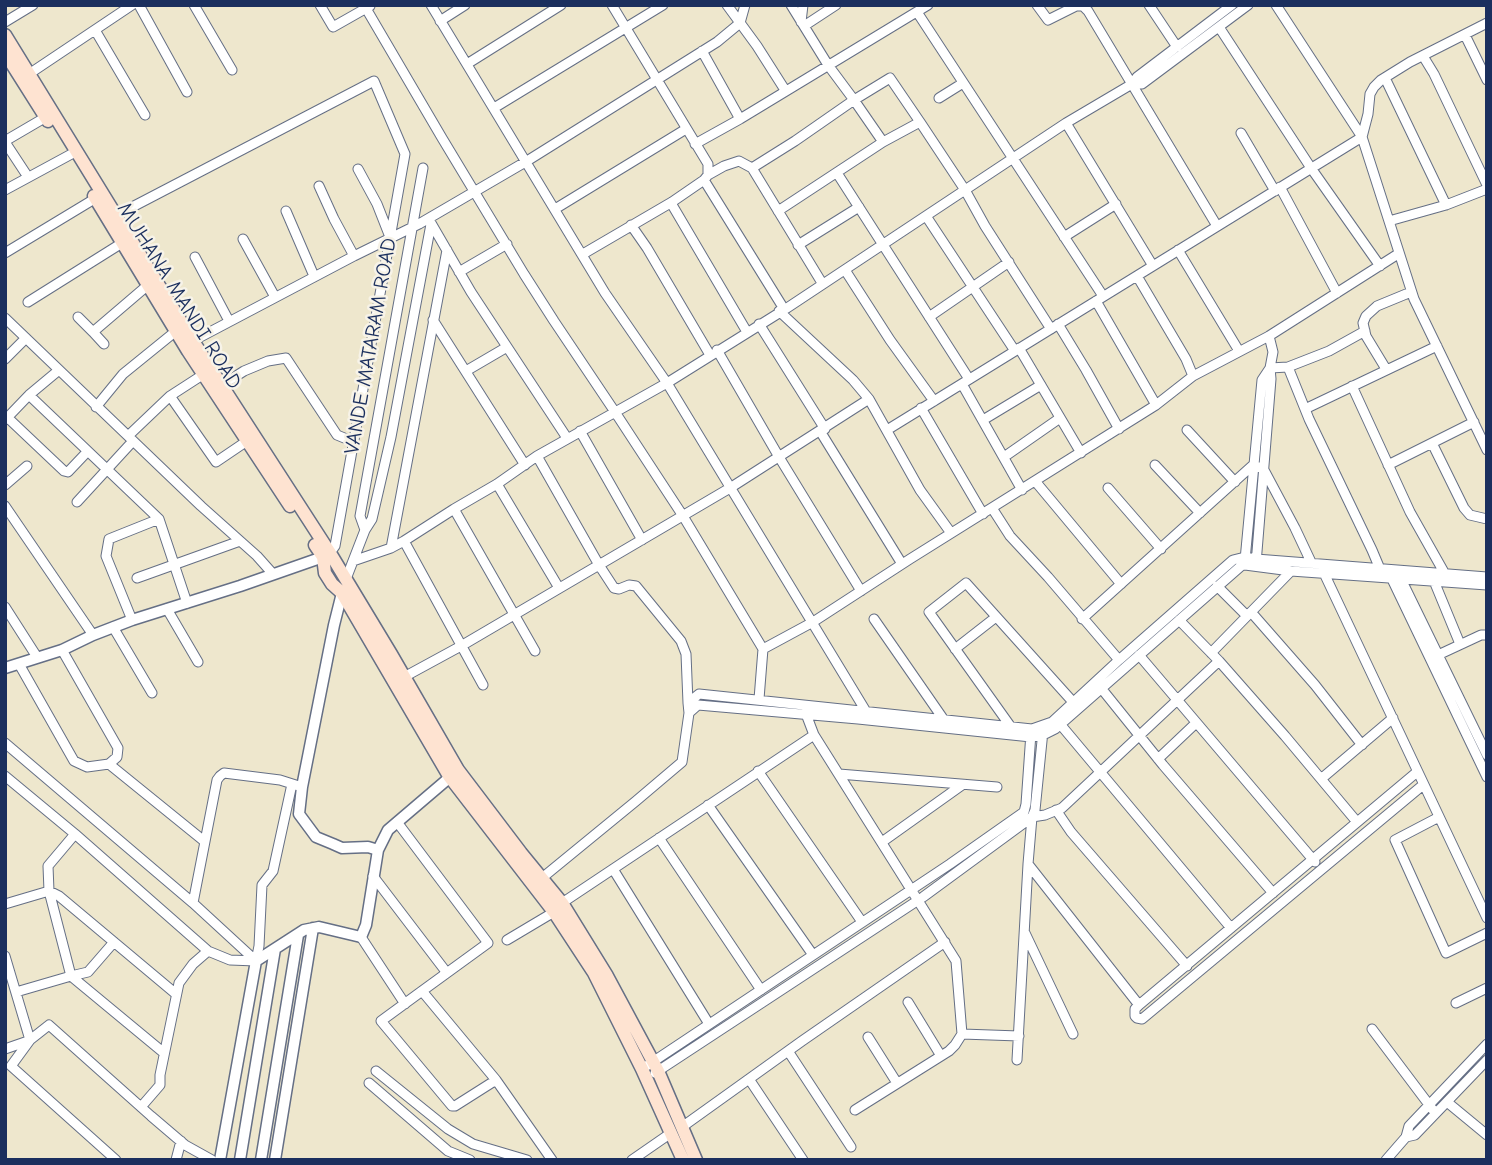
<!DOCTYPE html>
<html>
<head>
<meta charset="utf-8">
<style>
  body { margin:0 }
  #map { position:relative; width:1492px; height:1165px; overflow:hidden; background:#eee7cd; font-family:"Comic Neue",sans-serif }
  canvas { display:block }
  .frame { position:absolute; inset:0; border:7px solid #1b2f5e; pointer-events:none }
</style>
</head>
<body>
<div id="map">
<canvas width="1492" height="1165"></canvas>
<div class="frame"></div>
</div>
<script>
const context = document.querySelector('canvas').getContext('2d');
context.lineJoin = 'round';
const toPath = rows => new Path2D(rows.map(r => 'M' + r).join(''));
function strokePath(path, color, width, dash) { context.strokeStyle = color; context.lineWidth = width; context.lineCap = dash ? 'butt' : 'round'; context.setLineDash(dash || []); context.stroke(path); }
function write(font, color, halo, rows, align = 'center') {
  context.font = font + ' "Comic Neue",sans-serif'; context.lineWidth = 5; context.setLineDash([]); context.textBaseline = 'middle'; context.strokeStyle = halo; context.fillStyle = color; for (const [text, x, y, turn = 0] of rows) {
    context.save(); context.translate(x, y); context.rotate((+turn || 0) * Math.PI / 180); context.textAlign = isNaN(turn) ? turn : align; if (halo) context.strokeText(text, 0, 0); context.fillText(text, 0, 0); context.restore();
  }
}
const minor = toPath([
  [139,5,187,92],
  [194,5,232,70],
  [320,5,333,27,370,6],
  [364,5,442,138,524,274,554,321,615,412,683,516,763,649,813,622,910,559,1156,405,1193,376,1269,336,1398,254],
  [431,5,605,293,667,383,867,713],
  [612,5,708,164,708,175],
  [727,5,757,46,785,90],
  [791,5,828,65,854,100,883,142],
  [1037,5,1048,20,1076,6,1083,6,1088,11,1217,226],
  [1149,5,1177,47],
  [917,12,1103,296],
  [440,21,465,5],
  [5,22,33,5],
  [801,22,803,5],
  [1487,23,1410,62,1381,80,1374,87,1370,94,1368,114,1362,137,1414,299,1487,450],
  [804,26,836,5],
  [1219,27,1311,168,1380,266],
  [95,30,145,115],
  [1465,35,1487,80],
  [702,51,740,119],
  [1423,56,1434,74,1487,185],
  [467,64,561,5],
  [29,74,132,5],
  [1385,78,1446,205],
  [1132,84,1142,84,1248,5],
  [939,98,963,83],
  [494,108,663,5],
  [1066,123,1153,266],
  [1241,133,1275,191],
  [5,141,46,117],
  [5,142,28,177],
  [695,144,740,119,928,5],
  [752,168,795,141,854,100,890,78,920,122],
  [358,169,377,204,390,237],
  [837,173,969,379],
  [704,180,784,309],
  [319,186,334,219,354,256],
  [1280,187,1337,293],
  [5,190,77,151],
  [671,203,747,332],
  [555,209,686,129],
  [286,211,314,276],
  [778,211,883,142,920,122,965,190,985,226,1051,329],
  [926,216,1015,351],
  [113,217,374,81,405,154,335,546,330,553,326,555],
  [1389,221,1446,205,1487,189],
  [431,223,471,292,567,438],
  [631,225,647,248,710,355],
  [1064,237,1116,204],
  [243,239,275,297],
  [798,245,859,207],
  [1178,250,1239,351],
  [5,253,96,198],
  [583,254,672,202,704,180,708,175,724,166,739,161,752,168,822,283],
  [195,257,229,321],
  [845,270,890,340,934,401],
  [459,272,507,244],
  [1137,276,1186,359,1193,376],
  [1096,301,1156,405],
  [28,302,122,243],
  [779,311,853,380,869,399,920,490,951,533],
  [78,317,93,332,148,285],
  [929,317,1009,262],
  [5,318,128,436,170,396,204,374],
  [433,320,525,465],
  [759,324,825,429],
  [1058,324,1086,370,1119,429],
  [93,332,104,344],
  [189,343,354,256,419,224,527,161,717,42,740,23,745,5],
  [1019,348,1081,453],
  [717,350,779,457,861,591],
  [5,359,26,338],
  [1288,367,1329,351,1365,331],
  [1386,369,1366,336,1363,323,1366,316,1377,306,1411,292],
  [466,371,507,347],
  [962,384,1022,490],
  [222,385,244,371,268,361,286,358,337,435,354,442],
  [1352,386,1410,512,1445,574],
  [29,395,159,519,187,603],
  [170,396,216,462,247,441],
  [96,407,123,374,176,331],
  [921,408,983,514],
  [1305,409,1437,346],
  [8,418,64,471,68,472,87,452],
  [5,420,29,395,59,370],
  [983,420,1041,385],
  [887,430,1362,137,1276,5],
  [1187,430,1235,482],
  [580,431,642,540],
  [820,431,902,564],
  [128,436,201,506,257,556,273,574],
  [1432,443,1464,508,1470,515,1487,519],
  [537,456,599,565,614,588,619,589,629,585,636,586,681,641,686,654,688,703],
  [1004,457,1060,418],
  [1155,465,1200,513],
  [1388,465,1474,422],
  [1035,481,1121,584],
  [497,484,559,588],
  [5,485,27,466],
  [1108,488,1161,549],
  [77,502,133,441],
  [5,506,93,635],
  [992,508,1010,536,1048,577,1119,660],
  [454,509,535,651],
  [365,530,360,516,423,168],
  [404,541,483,685],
  [391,548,447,250],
  [1245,560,1262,380,1270,368,1288,367,1309,419,1372,550,1380,569],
  [353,561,391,548,404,541,454,509,497,484,537,456,667,383,787,308,1066,123,1132,84,1137,77,1232,5],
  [1256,564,1271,379,1270,368,1273,352,1269,336],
  [1323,571,1487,918],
  [1399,575,1487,755],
  [1391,577,1487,777],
  [137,578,240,541],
  [346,579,365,530,372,519,391,437,431,224],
  [1434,581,1460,644],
  [1217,586,1247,616],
  [5,607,37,657],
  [167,609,198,662],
  [1251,612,1315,685,1362,745],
  [874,619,944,720],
  [1082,619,1253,465,1263,468,1295,528,1311,562],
  [132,620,106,556,109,539,159,519],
  [1179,620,1219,661,1285,736,1357,822],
  [113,627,152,693],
  [955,649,996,617],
  [62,650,118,748,117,757,109,764,204,841],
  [1211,653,1291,571],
  [1139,655,1315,862],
  [1438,655,1481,635,1487,635],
  [19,664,74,761,87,767,109,764],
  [404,677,461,646,730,488,869,399],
  [1101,688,1163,765,1273,893],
  [759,699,763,649],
  [807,710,806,714,814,735,956,961,962,1034,955,1045,949,1051,855,1110],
  [689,713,698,705,858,719,1031,737,1043,735,1055,729,1241,566,1245,565,1291,571,1487,585],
  [1060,724,1231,928],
  [1011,727,929,612,966,583,1073,702],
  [5,743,193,903,256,961],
  [1158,759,1196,723],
  [758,771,862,922],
  [1417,772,1139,1005,1135,1009,1135,1016,1137,1018,1142,1019,1423,785],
  [839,774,997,787],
  [5,776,75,834],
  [1321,779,1393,718],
  [708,805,813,955],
  [1056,810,1071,832,1187,966],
  [1032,817,1045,815,1062,808,1219,661],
  [1032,817,1028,864,1139,1005],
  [1439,817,1395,840,1446,953,1487,933],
  [397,822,488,943,422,991,496,1080,552,1160],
  [659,838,761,990],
  [882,842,962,785],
  [613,869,709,1024],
  [373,876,447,973],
  [542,878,636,801,682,762,689,713,688,703,699,694,1032,729,1052,722,1119,660,1233,560,1245,557,1256,559,1487,577],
  [193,903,217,780,220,776,224,773,280,780,302,787],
  [562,903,814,735],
  [5,904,49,891,59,896,176,994],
  [1025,933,1073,1034],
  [361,937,405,1004],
  [507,940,554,912],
  [5,956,30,1040],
  [256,961,259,946,262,885,273,871,292,784],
  [71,976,164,1053],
  [71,976,88,972,114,942],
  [422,991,381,1021,452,1106,455,1106,496,1080],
  [16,992,71,976,49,891,48,866,75,834,208,951],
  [908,1002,941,1056],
  [1456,1003,1487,988],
  [1372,1029,1433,1110],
  [962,1034,1019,1036],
  [868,1037,897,1083],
  [5,1049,28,1041],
  [788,1051,851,1147],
  [1017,1060,1028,864],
  [642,1069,950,864,1024,812,1026,804,1031,733],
  [376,1071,448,1129,473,1144,527,1160],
  [655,1073,923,897,1032,817,1035,810,1043,731],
  [749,1079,803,1160],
  [369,1083,448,1151,470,1160],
  [1447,1102,1487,1135],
  [141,1107,160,1085,160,1075,179,983,193,964,208,951,230,960,256,961],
  [682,1127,802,1041,945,942],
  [1406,1137,1415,1135,1487,1060],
  [116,1160,11,1066,30,1040,49,1025,151,1116,185,1145,212,1160],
  [176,1160,181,1141],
  [632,1160,671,1133],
  [1386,1160,1406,1137,1409,1126,1487,1044]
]);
const tertiary = toPath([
  [342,593,334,625,302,787,299,814,316,837,333,844,342,848,368,847,378,850],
  [5,668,62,650,93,635,132,620,240,586,323,557],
  [220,1160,256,961,304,930,319,927,361,937,366,925,378,850,388,830,456,772],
  [240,1160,275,949],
  [261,1160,298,935],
  [275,1160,313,928]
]);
const secondary = toPath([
  [5,35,193,341,330,553,391,654,458,770,521,853,562,903,607,976,658,1071,696,1160],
  [5,53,48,121],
  [94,196,188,351,290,506],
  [315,545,323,557,325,573,332,584,342,593,449,776,554,912,594,973,642,1069,683,1160]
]);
strokePath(minor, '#656f85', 11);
strokePath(tertiary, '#656f85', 13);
strokePath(secondary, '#656f85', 15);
strokePath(minor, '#fff', 9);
strokePath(tertiary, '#fff', 10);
strokePath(secondary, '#fee3d1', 12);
write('21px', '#1b2f5e', '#f7f3e8', [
  ["MUHANA MANDI ROAD",179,296,58],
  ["VANDE MATARAM ROAD",371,346,-80]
]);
</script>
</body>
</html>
